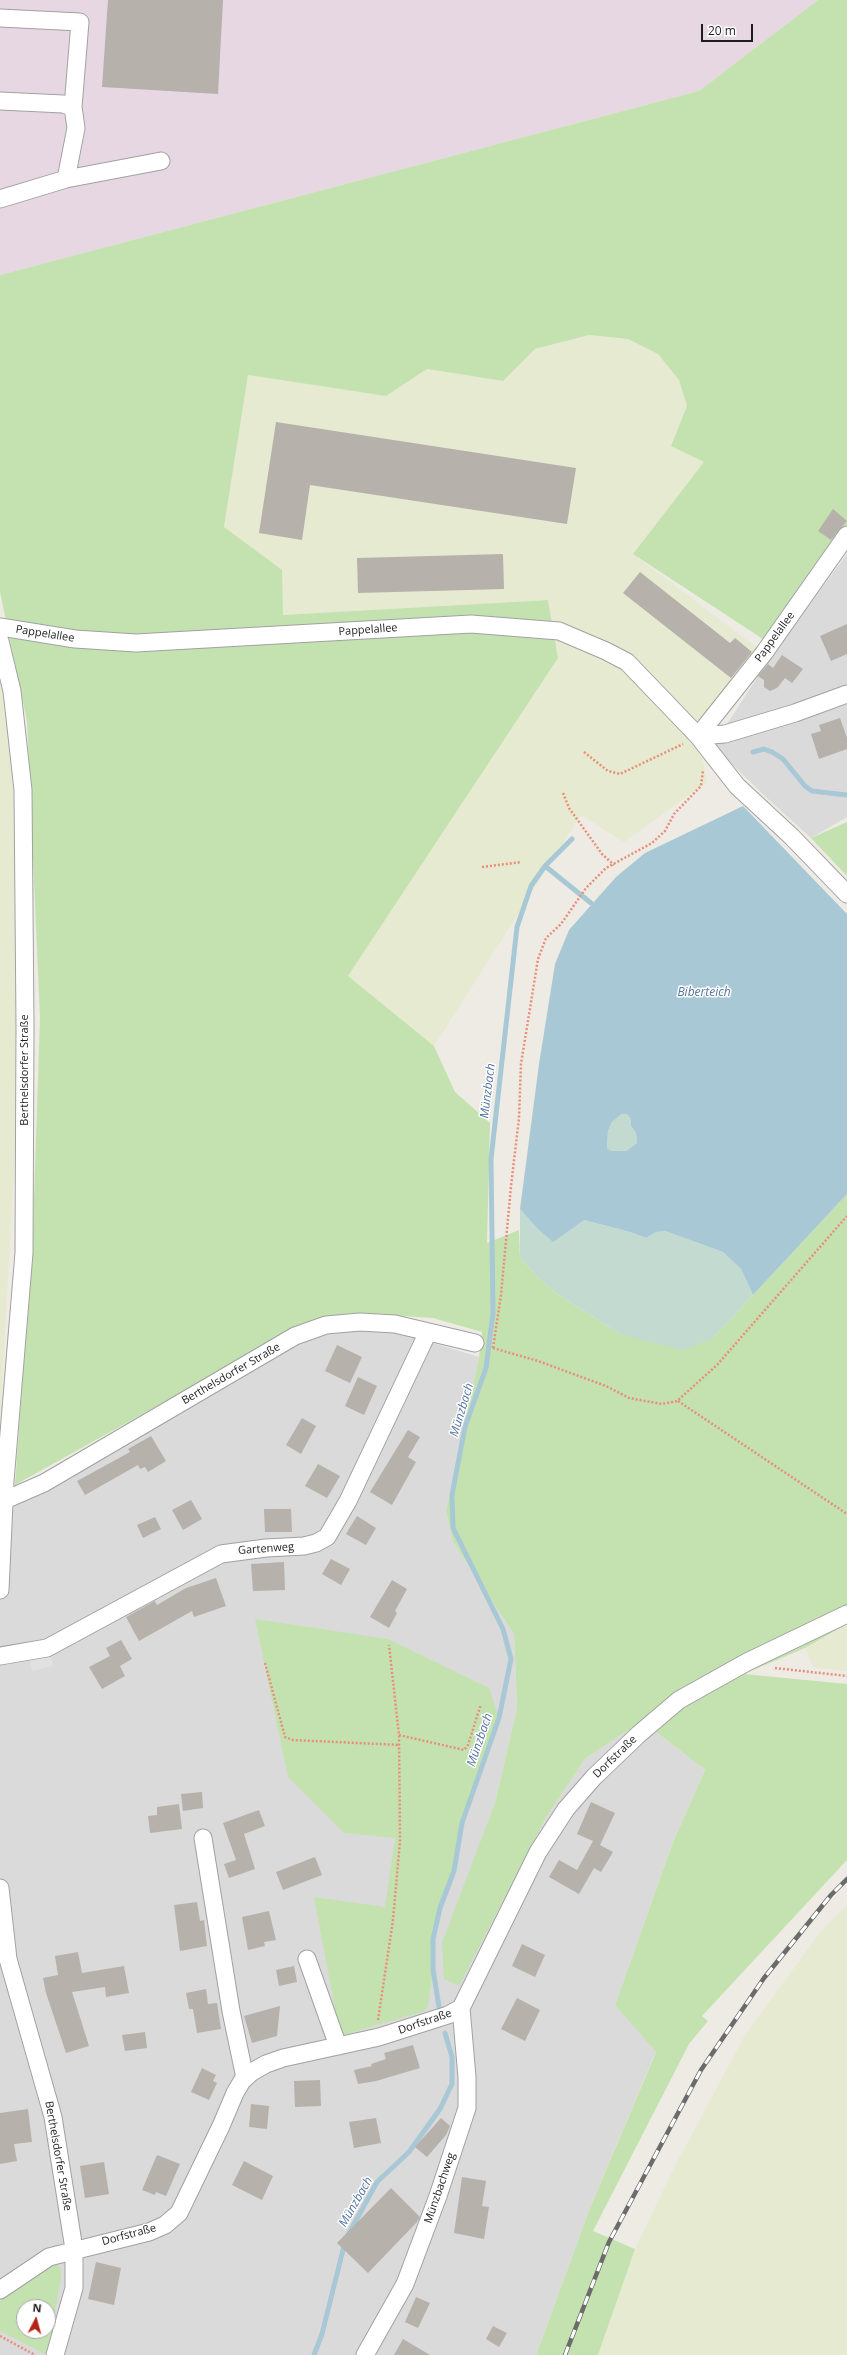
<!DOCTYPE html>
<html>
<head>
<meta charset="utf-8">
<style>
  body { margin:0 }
  #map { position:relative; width:847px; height:2355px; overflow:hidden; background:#edebe4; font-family:"Open Sans",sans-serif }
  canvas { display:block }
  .north { position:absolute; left:16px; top:2299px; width:40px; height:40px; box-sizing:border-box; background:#fff; border:1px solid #a5a5a5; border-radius:50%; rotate:6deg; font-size:11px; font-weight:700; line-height:16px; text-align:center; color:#1d1d1d }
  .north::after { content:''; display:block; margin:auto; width:14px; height:18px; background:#b42416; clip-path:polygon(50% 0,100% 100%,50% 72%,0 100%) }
  .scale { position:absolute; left:701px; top:24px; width:52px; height:18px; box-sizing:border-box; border:2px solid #1d1d1d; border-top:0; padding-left:5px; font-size:12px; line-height:14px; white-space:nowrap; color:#1d1d1d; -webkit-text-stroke:3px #fff; paint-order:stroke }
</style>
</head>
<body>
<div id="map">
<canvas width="847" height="2355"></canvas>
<div class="north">N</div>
<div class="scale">20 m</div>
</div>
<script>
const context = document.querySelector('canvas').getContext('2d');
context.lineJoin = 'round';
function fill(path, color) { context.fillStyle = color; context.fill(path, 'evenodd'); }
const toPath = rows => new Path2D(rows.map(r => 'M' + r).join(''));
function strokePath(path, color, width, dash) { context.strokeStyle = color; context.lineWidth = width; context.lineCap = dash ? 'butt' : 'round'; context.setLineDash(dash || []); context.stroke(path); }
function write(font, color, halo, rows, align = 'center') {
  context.font = font + ' "Open Sans",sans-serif'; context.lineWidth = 3; context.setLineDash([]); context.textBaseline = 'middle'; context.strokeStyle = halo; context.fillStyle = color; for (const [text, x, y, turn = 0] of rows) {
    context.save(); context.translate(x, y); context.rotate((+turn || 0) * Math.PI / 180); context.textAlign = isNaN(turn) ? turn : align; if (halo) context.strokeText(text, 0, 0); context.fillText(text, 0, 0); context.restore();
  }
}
fill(toPath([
  [847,554,847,817,811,838,768,799,713,746,769,659],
  [360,1326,393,1331,479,1357,446,1511,453,1542,514,1634,517,1708,495,1803,545,1819,585,1759,628,1730,655,1731,705,1770,673,1842,615,2005,656,2051,590,2208,536,2355,0,2355,0,1508,296,1341,326,1331],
  [24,2307,48,2307,48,2331,24,2331]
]), '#dbdada');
fill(toPath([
  [0,0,818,0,699,91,0,275]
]), '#e6d7e2');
fill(toPath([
  [589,335,628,339,658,354,679,380,687,406,671,446,705,462,633,554,764,653,698,736,707,782,624,842,581,815,434,1046,348,976,558,658,548,600,283,615,224,528,248,375,386,396,427,369,503,381,535,349],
  [0,676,9,720,15,789,17,930,16,1132,0,1423],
  [847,1624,847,1671,813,1667,805,1648],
  [847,1905,847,2355,598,2355,635,2249,674,2168,745,2035,821,1931]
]), '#e6ead1');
fill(toPath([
  [818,0,847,0,847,527,766,641,633,554,704,462,671,446,687,406,679,380,658,354,628,339,589,335,535,349,503,381,427,369,386,396,248,375,224,527,282,570,283,615,548,600,558,658,348,976,434,1046,455,1092,490,1123,487,1243,519,1230,520,1257,536,1276,556,1293,620,1334,712,1339,847,1194,847,1624,805,1648,744,1674,847,1684,847,1860,702,2016,708,2021,689,2044,593,2231,635,2249,598,2355,536,2355,590,2208,656,2052,615,2005,673,1842,705,1770,655,1731,628,1730,585,1759,545,1819,459,1986,444,1979,442,1943,495,1803,517,1708,514,1634,453,1542,446,1511,479,1357,482,1332,433,1318,357,1313,323,1318,295,1329,15,1485,33,1228,40,1018,27,721,0,592,0,275,699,91],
  [847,822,847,876,811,838],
  [255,1619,388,1639,489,1688,499,1718,462,1823,454,1871,440,1908,433,1939,433,1969,428,2007,422,2012,340,2036,314,1897,385,1907,395,1838,344,1833,288,1777],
  [57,2264,61,2269,61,2278,52,2331,45,2354,0,2331,0,2301,50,2265],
  [24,2307,48,2307,48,2331,24,2331]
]), '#c4e2b0');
fill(toPath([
  [622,1114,628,1114,631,1119,631,1126,636,1133,637,1143,626,1151,611,1152,607,1148,608,1131,612,1122],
  [520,1209,537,1228,584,1220,630,1232,646,1238,656,1232,665,1231,723,1252,741,1269,753,1295,712,1339,682,1350,620,1334,556,1293,536,1276,520,1257]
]), '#c3dad1');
fill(toPath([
  [51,1654,53,1666,32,1671,30,1659]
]), '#e1e1e1');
fill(toPath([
  [743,806,847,914,847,1194,753,1295,741,1269,723,1252,665,1231,656,1232,646,1238,630,1232,584,1220,553,1242,537,1228,520,1209,539,1064,555,964,569,930,616,877,645,853],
  [622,1114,627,1114,631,1119,631,1126,636,1133,637,1143,626,1151,611,1151,607,1148,608,1131,612,1122]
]), '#a9c8d6');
strokePath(toPath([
  [753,752,764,749,772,752,783,759,805,786,812,791,847,795],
  [545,866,591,903],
  [439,2007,433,1969,433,1939,440,1908,454,1871,462,1823,499,1718,511,1659,503,1629,453,1528,452,1495,465,1427,486,1368,493,1313,491,1159,517,927,531,886,545,866,572,839],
  [348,2235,377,2182,409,2152,440,2109,452,2084,452,2057,445,2033],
  [314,2355,322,2334,345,2242]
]), '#a9c8d6', 5);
fill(toPath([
  [108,0,223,0,218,94,102,87],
  [276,422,576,468,567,524,310,485,302,540,259,533],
  [833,509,847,521,831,540,818,531],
  [503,554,504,589,358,593,357,558],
  [640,572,730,643,735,638,752,652,731,678,623,593],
  [847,624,847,654,831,661,820,636],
  [782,655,803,669,792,683,785,678,777,688,770,691,764,687,764,680,758,676,768,664,773,668],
  [840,718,847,738,847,749,819,759,811,734,821,731,819,725],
  [337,1345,362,1357,350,1383,325,1371],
  [358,1377,377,1386,364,1415,345,1406],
  [302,1418,316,1426,301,1454,286,1445],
  [408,1430,420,1437,408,1457,416,1462,392,1505,370,1492],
  [151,1436,166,1461,148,1472,145,1467,140,1469,138,1465,85,1495,77,1481,130,1452,128,1449],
  [318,1464,340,1476,327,1498,305,1486],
  [191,1500,202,1519,183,1530,172,1510],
  [264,1509,291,1509,292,1532,265,1532],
  [357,1516,376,1528,366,1545,346,1534],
  [155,1517,161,1529,143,1538,137,1525],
  [331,1559,350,1569,341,1585,322,1574],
  [284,1562,285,1590,253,1591,251,1564],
  [216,1578,226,1606,194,1617,192,1611,139,1641,126,1617,155,1601,157,1605,186,1588],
  [392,1580,407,1589,395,1611,397,1613,389,1628,370,1617],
  [121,1640,132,1659,120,1666,125,1676,102,1689,89,1667,110,1656,106,1648],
  [202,1792,203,1808,183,1811,181,1794],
  [591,1802,615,1813,600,1845,613,1852,601,1872,594,1868,579,1894,549,1877,559,1860,577,1870,593,1841,577,1834],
  [179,1804,182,1829,150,1833,148,1816,157,1815,157,1807],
  [259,1810,265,1826,244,1834,255,1869,229,1878,224,1864,236,1860,223,1823],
  [315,1857,322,1875,283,1890,276,1872],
  [197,1902,200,1921,204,1920,207,1946,180,1951,174,1905],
  [269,1911,276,1940,264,1942,265,1946,248,1950,242,1917],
  [522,1944,545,1955,535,1977,512,1966],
  [78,1952,82,1973,124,1966,129,1993,106,1997,105,1987,72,1992,89,2046,66,2053,46,1993,43,1978,58,1975,55,1956],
  [294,1966,297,1982,279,1986,276,1970],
  [206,1989,208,2004,217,2003,221,2029,197,2033,193,2009,189,2009,186,1993],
  [517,1998,540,2010,525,2041,501,2029],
  [280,2006,277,2036,252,2043,244,2016],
  [145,2032,147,2048,125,2051,122,2035],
  [413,2045,420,2068,376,2081,358,2084,354,2070,372,2066,371,2064,386,2059,384,2053],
  [202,2068,216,2075,213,2081,217,2083,209,2100,191,2092],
  [320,2080,321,2106,295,2107,294,2081],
  [251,2104,269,2106,267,2129,249,2127],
  [28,2109,32,2142,14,2144,17,2161,0,2164,0,2113],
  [376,2118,381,2143,354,2148,349,2122],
  [441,2118,450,2126,446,2135,427,2157,415,2147],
  [157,2155,180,2164,166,2196,156,2192,155,2195,142,2190],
  [244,2161,273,2176,262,2200,232,2185],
  [104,2162,109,2194,85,2198,80,2166],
  [462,2177,486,2181,482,2206,489,2207,484,2239,454,2233],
  [391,2188,420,2217,417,2222,368,2273,337,2243],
  [96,2262,121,2268,114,2305,88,2299],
  [416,2297,430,2303,418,2328,405,2322],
  [493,2326,507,2333,499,2347,486,2339],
  [403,2339,430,2355,394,2355]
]), '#b6b1aa');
const minor = toPath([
  [0,18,80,22,73,107,76,128,66,179],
  [0,101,63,104,73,107],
  [0,199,66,179,161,161],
  [0,627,75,639,136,643,471,624,559,631,606,651,627,662,698,736,737,786,792,837,847,894],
  [0,641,12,691,23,790,25,1026,24,1253,5,1481,0,1590],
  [698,736,764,653,847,535],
  [698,736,725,734,795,713,847,694],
  [5,1500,44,1483,295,1336,326,1325,360,1322,395,1324,475,1343],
  [0,1656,47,1648,221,1554,266,1548,304,1546,316,1543,327,1537,348,1501,428,1332],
  [203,1838,231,2011,245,2078],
  [0,1888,8,1959,53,2117,74,2249,74,2288,55,2355],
  [307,1959,338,2046],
  [0,2290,49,2257,149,2232,165,2225,179,2213,221,2126,235,2093,242,2081,252,2072,266,2064,283,2058,379,2037,448,2015,461,2008,538,1852,566,1809,594,1777,639,1734,679,1700,747,1662,847,1614],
  [365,2355,405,2284,438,2196,467,2108,467,2077,461,2008]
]);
strokePath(minor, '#a1a1a1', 19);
strokePath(toPath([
  [584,752,608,771,620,774,683,744],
  [563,793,569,808,602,854,614,865],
  [482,867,521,862],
  [493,1348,501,1295,511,1186,519,1118,521,1064,538,959,546,938,561,924,586,888,606,868,652,843,665,831,674,814,701,786,703,770],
  [493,1348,538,1361,606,1386,629,1398,662,1404,677,1401,717,1365,847,1216],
  [678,1401,847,1514],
  [265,1663,285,1737,293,1740,400,1745],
  [775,1668,847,1676],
  [399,1735,464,1750,468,1745,481,1704],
  [378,2020,393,1920,400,1841,399,1735,389,1645],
  [0,2336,35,2355]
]), '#ea8e79', 2.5, [2, 2]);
strokePath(minor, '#fff', 17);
const rail = toPath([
  [565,2355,609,2242,701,2070,764,1978,831,1895,847,1879]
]);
strokePath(rail, '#6b6b6b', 4.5);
strokePath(rail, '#fff', 3, [9]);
write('11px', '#1d1d1d', '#fff', [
  ["Pappelallee",368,630,-4],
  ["Pappelallee",45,634,9],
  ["Pappelallee",775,637,-54],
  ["Berthelsdorfer Straße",25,1070,-90],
  ["Berthelsdorfer Straße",231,1374,-30],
  ["Gartenweg",266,1549,-4],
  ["Dorfstraße",615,1757,-44],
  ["Dorfstraße",425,2022,-19],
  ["Berthelsdorfer Straße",58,2156,80],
  ["Münzbachweg",440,2188,-71],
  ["Dorfstraße",129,2235,-15]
]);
write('italic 12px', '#5575a2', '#fff', [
  ["Biberteich",704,993],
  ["Münzbach",488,1091,-83],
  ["Münzbach",462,1410,-73],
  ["Münzbach",480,1740,-71],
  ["Münzbach",356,2202,-60]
]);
</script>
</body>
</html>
